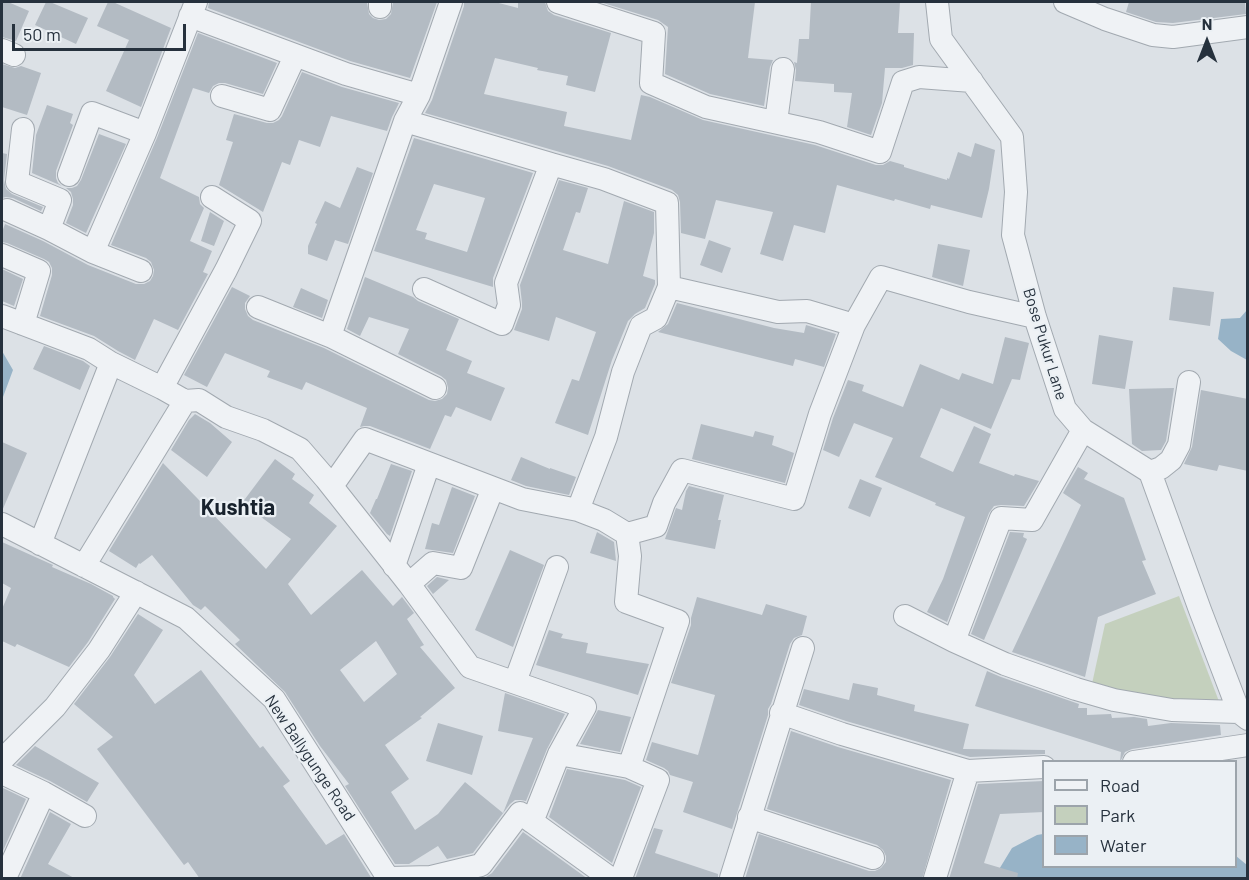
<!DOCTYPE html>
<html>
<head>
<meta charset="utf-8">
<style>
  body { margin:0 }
  #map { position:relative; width:1249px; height:880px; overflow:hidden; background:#dce1e6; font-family:Barlow,sans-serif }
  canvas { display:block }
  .frame { position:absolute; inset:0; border:3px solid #26313d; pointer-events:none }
  .legend { position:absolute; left:1042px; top:760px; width:195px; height:108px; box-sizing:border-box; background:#ebf0f4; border:2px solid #9ca4ab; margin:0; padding:8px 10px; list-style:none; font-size:18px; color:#26313d }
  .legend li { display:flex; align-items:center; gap:12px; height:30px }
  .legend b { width:30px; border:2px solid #9ca4ab }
  .north { position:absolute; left:1177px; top:12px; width:60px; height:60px; -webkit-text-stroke:4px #ebf0f4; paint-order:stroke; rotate:0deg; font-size:16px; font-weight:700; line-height:24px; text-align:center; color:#26313d }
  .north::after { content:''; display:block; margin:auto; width:21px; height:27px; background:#26313d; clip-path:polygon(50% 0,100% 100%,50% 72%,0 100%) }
  .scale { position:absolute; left:12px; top:24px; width:174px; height:27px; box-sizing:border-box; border:3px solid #26313d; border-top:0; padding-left:8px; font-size:18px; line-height:21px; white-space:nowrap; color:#26313d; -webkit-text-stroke:4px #ebf0f4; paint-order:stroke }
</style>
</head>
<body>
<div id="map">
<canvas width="1249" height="880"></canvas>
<div class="frame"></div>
<ul class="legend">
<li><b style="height:8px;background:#eff2f5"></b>Road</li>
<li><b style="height:16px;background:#c4d0bd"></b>Park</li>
<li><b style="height:16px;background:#97b3c7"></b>Water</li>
</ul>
<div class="north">N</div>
<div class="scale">50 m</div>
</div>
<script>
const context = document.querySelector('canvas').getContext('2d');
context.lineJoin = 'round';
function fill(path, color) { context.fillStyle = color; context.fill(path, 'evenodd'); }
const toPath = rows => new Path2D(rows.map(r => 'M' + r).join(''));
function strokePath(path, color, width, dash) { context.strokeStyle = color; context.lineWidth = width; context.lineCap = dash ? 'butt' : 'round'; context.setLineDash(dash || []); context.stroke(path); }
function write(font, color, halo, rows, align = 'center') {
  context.font = font + ' Barlow,sans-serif'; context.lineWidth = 4.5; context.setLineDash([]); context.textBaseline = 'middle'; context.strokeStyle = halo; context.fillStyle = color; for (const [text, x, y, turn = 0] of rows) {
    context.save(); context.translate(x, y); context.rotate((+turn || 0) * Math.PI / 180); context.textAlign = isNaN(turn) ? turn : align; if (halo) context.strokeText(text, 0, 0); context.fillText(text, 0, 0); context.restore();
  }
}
fill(toPath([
  [1179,596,1223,712,1090,693,1105,624]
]), '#c4d0bd');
fill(toPath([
  [1247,310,1247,360,1231,351,1218,339,1221,319,1240,318],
  [2,351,13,370,3,397,2,397],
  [1043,834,1044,866,1236,866,1236,856,1247,865,1247,878,997,878,998,871,1012,848,1037,835]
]), '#97b3c7');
fill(toPath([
  [2,2,8,2,29,11,16,41,2,37],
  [46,2,50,2,88,18,76,44,35,25],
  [108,2,113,2,171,28,141,107,106,91,129,40,97,26],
  [209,2,367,2,369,14,373,18,379,20,386,19,391,14,393,2,437,2,410,78,350,61,208,8],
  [464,2,495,2,518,8,518,2,545,2,548,11,554,15,611,33,595,92,566,85,568,76,537,70,538,68,495,58,484,94,567,112,564,126,631,140,641,95,650,97,703,120,815,145,876,165,883,165,890,161,904,165,904,167,947,180,947,178,949,179,958,152,971,157,975,143,995,150,989,189,982,218,931,205,930,209,895,199,894,201,837,185,825,233,794,225,783,261,760,254,773,212,716,200,705,239,681,233,680,202,678,195,672,190,608,166,425,113,432,100,464,6],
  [600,2,755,2,748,58,773,60,770,67,764,106,710,94,665,74,668,27,658,20],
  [811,2,900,2,898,33,914,33,913,65,902,68,885,68,882,103,871,135,847,127,852,93,834,92,834,84,795,81,796,70,794,62,797,63,799,39,809,39],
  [1129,2,1245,2,1246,14,1173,23,1156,22,1126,12],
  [198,33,277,63,263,94,225,83,219,83,213,86,209,93,193,88,160,178,199,197,200,204,204,208,190,241,212,251,203,272,208,274,178,330,154,319,135,360,118,351,94,336,40,316,52,275,52,268,49,262,44,259,7,243,2,242,2,232,5,224,43,241,88,265,136,284,144,284,150,281,153,276,154,270,151,262,146,258,111,245,157,138],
  [2,64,15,68,21,66,41,73,27,115,2,107],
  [302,72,342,87,399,103,392,117,387,131,331,116,320,147,299,140,290,165,282,162,263,212,219,185,233,142,226,140,234,114,267,123,273,123,279,120,282,116],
  [47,105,73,114,70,123,73,125,56,171,56,178,58,183,62,186,32,173,36,135],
  [99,134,126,144,86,233,66,223,73,205,73,199,71,192,66,188,72,188,77,186,81,180],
  [414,138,533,173,493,278,493,287,374,251],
  [434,184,485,198,467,252,425,239,427,233,416,230],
  [2,153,7,154,4,180,6,189,12,194,43,207,41,211,13,198,6,197,2,198],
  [357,167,373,173,348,244,335,240,327,261,308,254,308,246,317,224,315,223,325,201,340,208],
  [559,180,588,188,580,213,576,212,563,250,608,264,624,201,654,212,654,233,643,276,655,280,655,284,645,308,635,314,628,321,612,360,588,435,555,423,572,379,579,381,596,332,556,317,549,341,514,330,522,309,522,303,520,285],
  [210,212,224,221,214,246,201,241],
  [709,240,731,248,722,273,700,265],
  [938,244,970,250,963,286,932,277],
  [2,269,23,279,14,306,2,301],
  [365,277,413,297,418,301,459,319,446,350,472,361,467,373,505,388,491,421,456,407,451,417,445,415,430,449,370,426,364,426,360,427,367,408,306,382,302,390,267,377,270,371,225,353,207,387,184,375,232,287,250,296,245,303,245,309,248,316,253,320,324,348,429,400,435,401,442,399,447,394,448,388,446,380,441,376,398,354,409,329,369,317,360,336,347,329],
  [1173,287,1214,292,1210,326,1169,320],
  [301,288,328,300,322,318,293,307],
  [677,303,774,328,804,333,806,325,836,334,824,367,795,359,793,366,658,332,668,324],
  [1099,335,1133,341,1125,389,1092,384],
  [1005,337,1029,343,1020,380,1012,379,991,429,941,408,920,457,953,472,974,426,991,434,979,463,1014,476,1015,474,1039,481,1024,506,1001,505,994,506,989,513,947,622,927,612,943,579,965,517,935,505,936,503,875,477,893,438,854,423,839,457,823,450,833,418,848,380,864,385,862,391,903,407,920,364,959,380,962,373,993,384],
  [44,346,83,361,90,366,80,390,33,369],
  [1174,388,1166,441,1161,450,1142,451,1132,444,1129,389],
  [1201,390,1248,399,1248,471,1219,465,1217,471,1184,464,1192,447],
  [195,414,210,423,232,442,207,477,171,450,189,420],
  [701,424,753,437,755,431,774,436,772,445,794,453,785,483,692,459],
  [2,442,27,453,2,511],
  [521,457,550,469,550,468,576,477,569,495,526,486,511,480],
  [275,459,295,474,292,479,314,495,309,503,337,526,288,584,311,615,362,570,393,606,402,597,414,613,407,619,424,645,420,647,455,688,420,717,422,718,385,745,409,779,391,792,415,830,438,814,465,782,503,813,533,738,498,731,505,693,565,714,547,749,526,801,521,800,515,800,510,804,473,853,447,859,438,846,409,864,395,864,345,786,349,784,320,746,285,692,235,644,240,640,205,606,201,610,193,605,152,555,140,564,139,563,136,568,109,551,163,463,266,569,291,539,242,503],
  [376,641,397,674,364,702,340,670],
  [391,464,412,471,390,536,387,534,370,513,376,499,377,499],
  [1078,467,1088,473,1084,479,1124,498,1146,560,1142,561,1156,594,1098,617,1085,677,1012,652,1081,505,1063,493],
  [860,479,882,488,870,517,848,508],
  [689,486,724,495,718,520,721,520,715,549,665,539,676,508,682,510,686,491],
  [452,487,475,496,453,553,425,549,432,523,439,525],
  [597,532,614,542,616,561,590,553],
  [1010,532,1024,533,1023,537,1027,539,984,640,971,634],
  [2,542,53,565,52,567,91,584,113,596,113,597,115,599,88,642,69,667,17,644,15,647,2,641,2,609,11,588,2,583],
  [510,550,544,565,513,647,475,630],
  [437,577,449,580,433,594,427,586],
  [697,597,762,615,766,604,807,616,802,635,794,638,790,644,771,704,768,709,768,715,732,829,683,812,693,782,670,775,668,771,664,768,646,760,652,742,698,755,715,695,671,683,691,625,691,618],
  [138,614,163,630,134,675,155,704,201,670,260,748,263,746,290,781,283,786,326,845,344,834,372,879,200,879,188,862,184,865,97,749,113,737,74,704,110,657],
  [549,630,563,634,561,638,588,643,586,653,649,664,638,695,536,665],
  [987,671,1001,677,1079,704,1078,708,1087,708,1087,715,1111,714,1112,718,1134,717,1147,719,1148,726,1171,723,1220,725,1221,735,1132,749,1125,752,1120,762,1121,752,975,706],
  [853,683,878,688,877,695,915,705,914,711,969,724,963,749,1045,750,1045,754,970,757,846,721,799,705,804,689,849,700],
  [598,710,631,717,620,752,580,744],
  [438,723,483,736,472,775,426,761],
  [791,731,838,747,951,780,922,879,745,879,759,834,869,871,875,871,881,868,886,862,886,856,883,850,877,845,767,809],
  [35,746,99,783,87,802,50,781,16,765],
  [567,769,625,780,641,787,612,863,549,817],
  [1044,781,1044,812,1000,814,984,863,1018,873,1017,879,949,879,978,784],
  [3,788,26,799,2,853,2,790],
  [50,812,71,824,48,864,76,879,20,879],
  [654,828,663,830,655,853,718,874,718,879,635,879],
  [523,832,588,879,483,879,492,873]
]), '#b3bbc3');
const minor = toPath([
  [558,2,654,33,651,83,706,107,819,132,880,152,903,82,919,77,972,81],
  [937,2,941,39,1012,137,1016,192,1013,235,1035,317,1065,409,1083,430,1150,472,1200,610,1239,712,1248,719],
  [1065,2,1105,19,1153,35,1173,37,1248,27],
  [380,7,380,2],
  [190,16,346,74,419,95],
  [2,50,14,55],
  [222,96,270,110,295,56],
  [776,122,783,69],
  [23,129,17,182,60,200,49,229,93,252,141,271],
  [551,164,604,179,667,203,669,287,656,318,641,326,623,372,606,437,578,510],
  [69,175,92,113,145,133],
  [7,210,49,229],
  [93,252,145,133,196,2],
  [2,255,39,271,23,324],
  [669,287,778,312,807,311,854,325],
  [424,289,502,324,509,305,506,283,551,164,405,121,419,95,451,2],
  [258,307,330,336,435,388],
  [2,316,89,349,111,363],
  [330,336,405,121],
  [162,388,226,270,250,221,212,197],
  [1150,472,1161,468,1171,460,1179,445,1189,382],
  [332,486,365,439,522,499,578,510,604,520,627,534,630,556,626,602,678,621,629,767],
  [2,524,186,618,274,699,388,878],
  [627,534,656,526,664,503,682,470,794,499,820,414,854,325,881,277,969,302,1035,317],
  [40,544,111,363,162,388,185,401,199,400,226,417,263,430,300,449,326,479,409,584,470,667,585,707,559,754,532,822],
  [84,566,185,401],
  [394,566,429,464],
  [409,584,433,563,461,568,493,488],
  [905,616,954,641,1005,664,1076,689,1114,700,1172,710,1239,712],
  [954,641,1001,518,1032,520,1083,430],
  [515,682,557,567],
  [781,713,842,734,968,771],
  [559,754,629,767,658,780,621,878],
  [2,760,55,707,99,650,136,592],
  [1134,762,1248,745],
  [2,773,44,793,85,816],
  [749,817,873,858],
  [5,878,44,793],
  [390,878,431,877,481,865,520,813,610,878],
  [731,878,803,648],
  [935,878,968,771,1044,767]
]);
strokePath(minor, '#a2a9b0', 24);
strokePath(minor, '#eff2f5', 22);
write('16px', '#26313d', '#ebf0f4', [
  ["Bose Pukur Lane",1045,344,73],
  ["New Ballygunge Road",310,758,56]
]);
write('bold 22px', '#18222d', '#ebf0f4', [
  ["Kushtia",238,508]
]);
</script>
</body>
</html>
